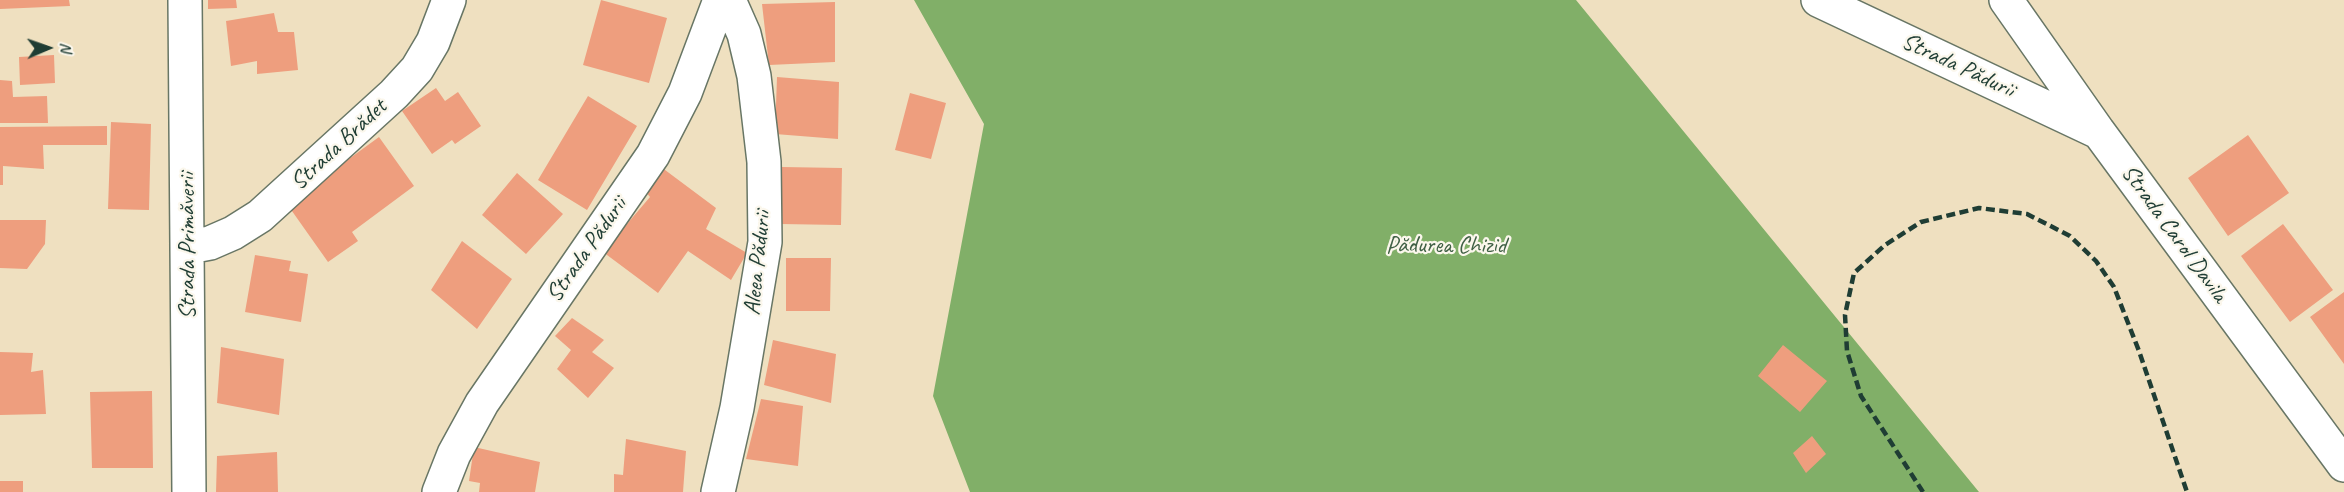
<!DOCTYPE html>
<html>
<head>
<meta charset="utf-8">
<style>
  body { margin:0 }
  #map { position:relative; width:2344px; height:492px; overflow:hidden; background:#efe0c0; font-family:Caveat,sans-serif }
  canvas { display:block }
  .north { position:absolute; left:18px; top:18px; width:60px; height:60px; -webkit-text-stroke:4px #fbf7ec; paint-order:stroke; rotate:88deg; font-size:16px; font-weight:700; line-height:24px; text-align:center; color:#1f3d34 }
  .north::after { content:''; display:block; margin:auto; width:21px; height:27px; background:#1f3d34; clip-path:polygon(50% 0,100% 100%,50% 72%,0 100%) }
</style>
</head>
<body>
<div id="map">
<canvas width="2344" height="492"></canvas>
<div class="north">N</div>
</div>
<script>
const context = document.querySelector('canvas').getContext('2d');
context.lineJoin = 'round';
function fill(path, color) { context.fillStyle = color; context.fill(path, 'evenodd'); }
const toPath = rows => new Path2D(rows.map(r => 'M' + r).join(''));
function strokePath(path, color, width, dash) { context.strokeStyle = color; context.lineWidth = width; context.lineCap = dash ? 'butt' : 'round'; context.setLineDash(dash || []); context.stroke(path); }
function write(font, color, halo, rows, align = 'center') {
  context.font = font + ' Caveat,sans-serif'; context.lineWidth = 4.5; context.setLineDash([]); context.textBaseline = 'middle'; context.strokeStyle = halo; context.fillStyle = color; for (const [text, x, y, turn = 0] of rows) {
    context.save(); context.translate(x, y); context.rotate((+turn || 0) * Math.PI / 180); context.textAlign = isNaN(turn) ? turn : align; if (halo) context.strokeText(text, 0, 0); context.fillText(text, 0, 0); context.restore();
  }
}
fill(toPath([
  [914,0,1576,0,1979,492,970,492,933,396,984,124]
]), '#81af68');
fill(toPath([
  [0,0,69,0,70,6,0,9],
  [208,0,236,0,237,8,208,9],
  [601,0,667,18,649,83,583,65],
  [835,2,835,62,769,65,762,4],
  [274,13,278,32,294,32,298,70,257,74,257,61,231,66,226,21],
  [54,55,55,83,20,85,19,57],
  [777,77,839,82,838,139,775,134],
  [0,80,12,81,13,97,47,96,48,123,0,123],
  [436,88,445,101,458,92,481,126,455,144,452,140,432,154,402,111],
  [910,93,946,103,931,159,895,150],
  [588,96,637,126,587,210,538,180],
  [111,122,151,124,149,210,108,209],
  [107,126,107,145,43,145,44,169,3,166,3,185,0,185,0,127],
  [2248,135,2289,193,2228,236,2188,178],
  [379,137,414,186,352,232,358,241,328,262,287,204],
  [657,164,716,208,706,229,747,253,731,280,688,251,658,293,603,252,650,197,641,186],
  [782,167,842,168,841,225,781,224],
  [517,173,563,214,526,254,482,215],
  [0,220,46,220,45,244,27,269,0,268],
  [2283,224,2333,290,2290,322,2241,256],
  [462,241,512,279,477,329,431,290],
  [255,255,291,261,289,271,308,274,301,322,245,312],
  [786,258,831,258,830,311,786,311],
  [2344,292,2344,364,2310,317],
  [572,318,604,340,592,352,614,368,588,398,557,369,571,350,555,336],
  [773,340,836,354,831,403,764,385],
  [1783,345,1827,381,1800,412,1758,376],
  [221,347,284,359,279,415,217,403],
  [0,352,33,353,31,372,43,370,46,414,0,415],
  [152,391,153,468,92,468,90,392],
  [761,399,803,406,798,466,746,459],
  [1812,436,1826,454,1806,473,1793,453],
  [626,439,686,451,683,492,614,492,614,474,623,475],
  [474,447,540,462,535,492,479,492,480,483,469,481],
  [277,452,278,492,216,492,217,456],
  [0,481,23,481,23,492,0,492]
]), '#ee9e7e');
const minor = toPath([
  [185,0,189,492],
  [1818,0,2096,131],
  [2006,0,2098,131,2344,465],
  [189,247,210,243,233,233,260,216,394,94,417,69,433,42,449,0],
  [439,492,454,454,482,403,653,155,685,93,720,0],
  [718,492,737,408,765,242,764,162,754,76,744,34,729,0]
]);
strokePath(minor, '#687665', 36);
strokePath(minor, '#fff', 33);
strokePath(toPath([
  [1923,492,1861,396,1847,351,1845,315,1854,273,1885,245,1921,222,1979,208,2027,214,2070,236,2096,261,2114,287,2139,351,2187,492]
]), '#1f3d34', 4.5, [9, 4.5]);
write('24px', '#1f3d34', '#fbf7ec', [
  ["Strada Pădurii",1958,66,25],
  ["Strada Brădet",339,145,-43],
  ["Strada Carol Davila",2174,234,54],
  ["Strada Primăverii",188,246,-90],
  ["Strada Pădurii",587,250,-55],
  ["Aleea Pădurii",758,263,-84]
]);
write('24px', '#406045', '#fbf7ec', [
  ["Pădurea Chizid",1446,246]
]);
</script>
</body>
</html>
